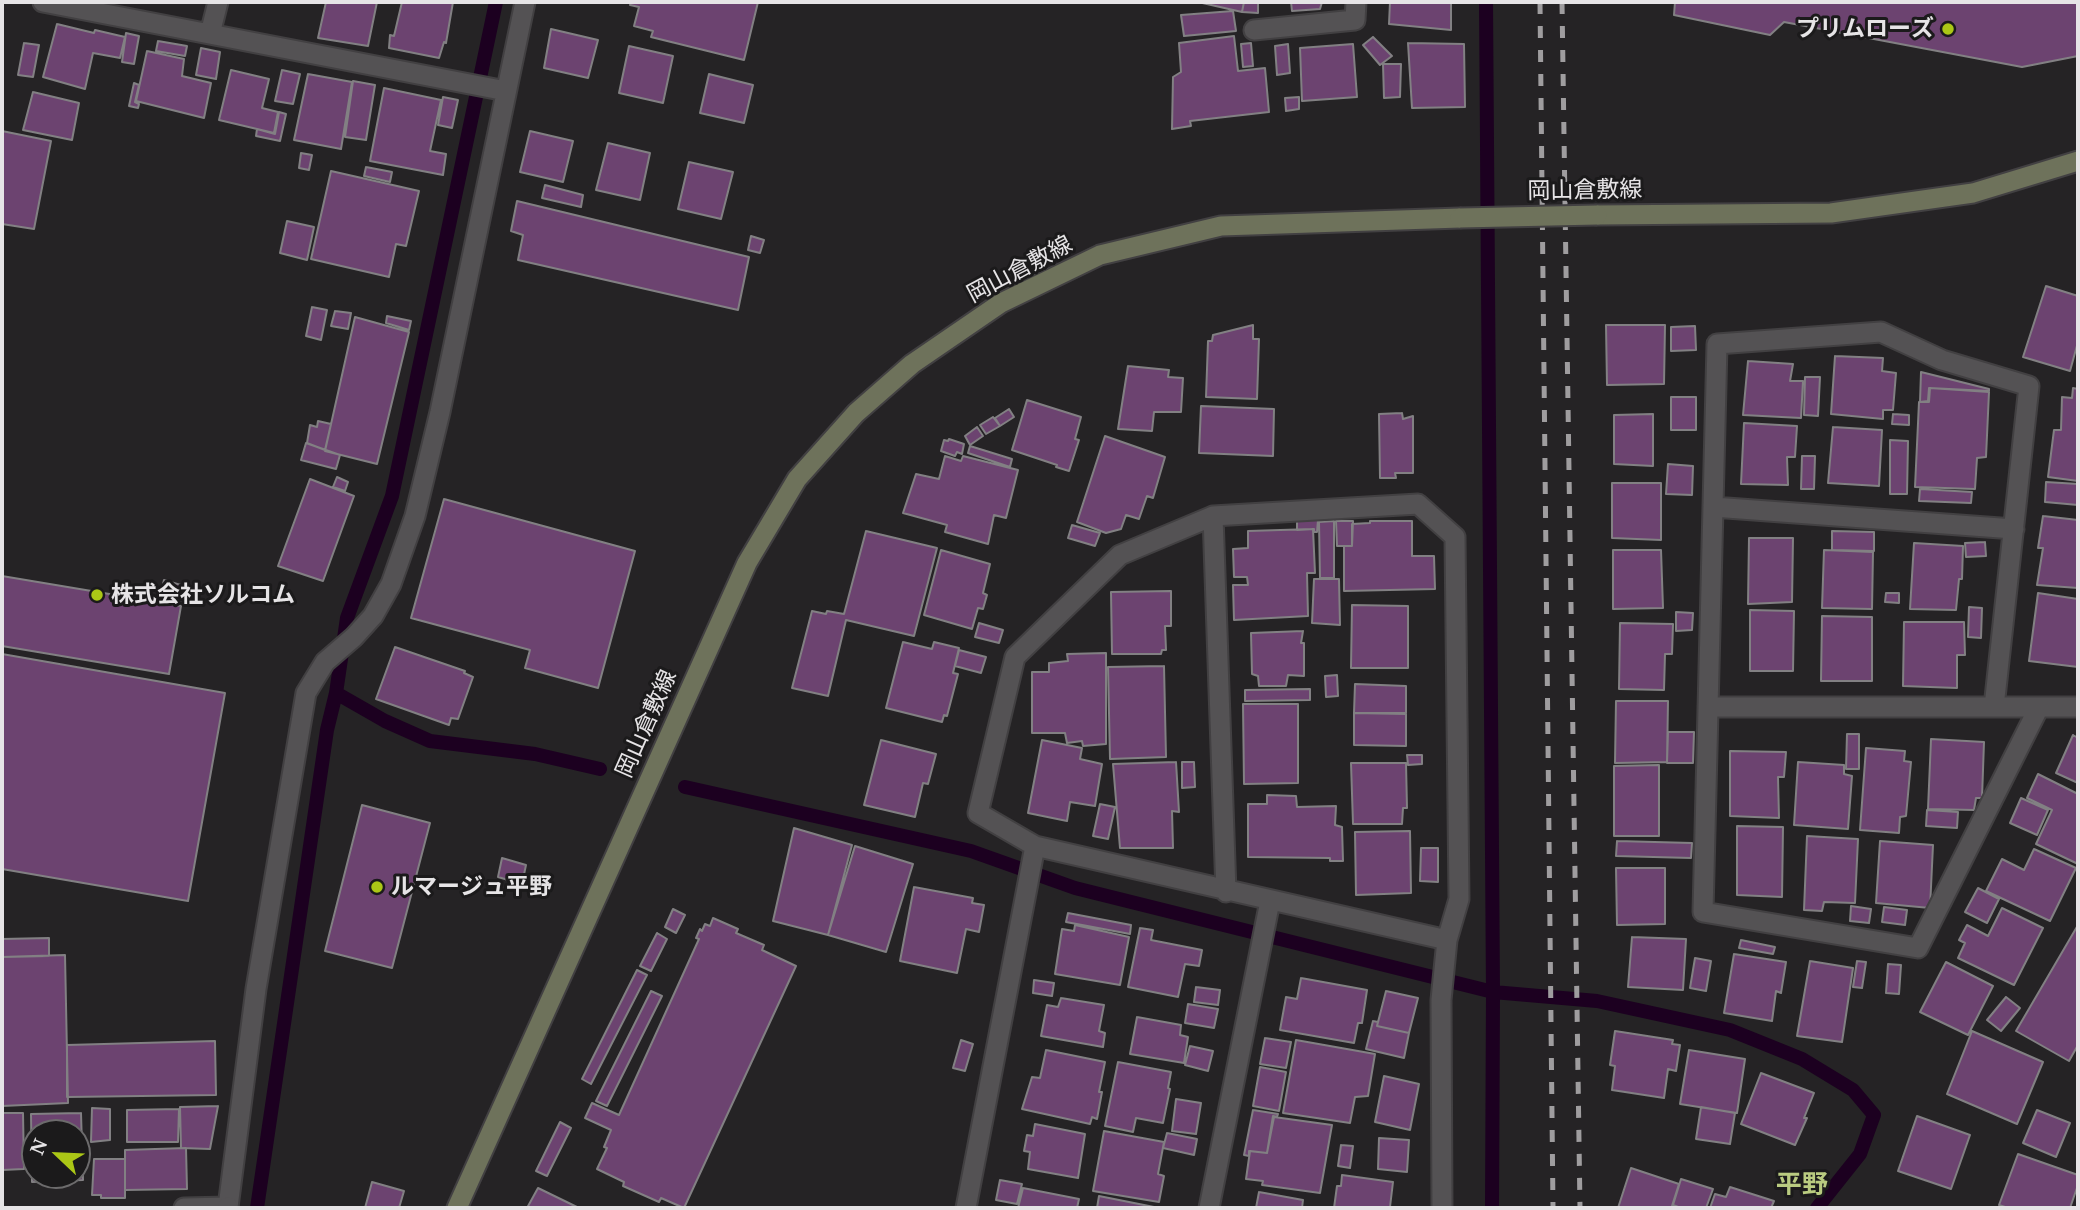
<!DOCTYPE html>
<html>
<head>
<meta charset="utf-8">
<style>
  body { margin:0 }
  #map { position:relative; width:2080px; height:1210px; overflow:hidden; background:#252325; font-family:"Noto Serif",serif }
  canvas { display:block }
  .frame { position:absolute; inset:0; border:4px solid #e6e4e6; pointer-events:none }
  .north { position:absolute; left:21px; top:1119px; width:70px; height:70px; box-sizing:border-box; background:#1b1a1b; border:2px solid #6c6b6c; border-radius:50%; rotate:293deg; font-size:19px; font-weight:700; line-height:28px; text-align:center; color:#e6e4e6 }
  .north::after { content:''; display:block; margin:auto; width:24px; height:32px; background:#abc716; clip-path:polygon(50% 0,100% 100%,50% 72%,0 100%) }
</style>
</head>
<body>
<div id="map">
<canvas width="2080" height="1210"></canvas>
<div class="frame"></div>
<div class="north">N</div>
</div>
<script>
const context = document.querySelector('canvas').getContext('2d');
context.lineJoin = 'round';
const toPath = rows => new Path2D(rows.map(r => 'M' + r).join(''));
function strokePath(path, color, width, dash) { context.strokeStyle = color; context.lineWidth = width; context.lineCap = dash ? 'butt' : 'round'; context.setLineDash(dash || []); context.stroke(path); }
function fill(path, color) { context.fillStyle = color; context.fill(path, 'evenodd'); }
function write(font, color, halo, rows, align = 'center') {
  context.font = font + ' "Noto Serif","Noto Sans JP",serif'; context.lineWidth = 6; context.setLineDash([]); context.textBaseline = 'middle'; context.strokeStyle = halo; context.fillStyle = color; for (const [text, x, y, turn = 0] of rows) {
    context.save(); context.translate(x, y); context.rotate((+turn || 0) * Math.PI / 180); context.textAlign = isNaN(turn) ? turn : align; if (halo) context.strokeText(text, 0, 0); context.fillText(text, 0, 0); context.restore();
  }
}
strokePath(toPath([
  [1486,2,1493,992,1492,1208],
  [336,693,385,721,430,741,535,754,600,769],
  [685,787,971,851,1075,888,1493,992,1597,1001,1730,1030,1802,1059,1853,1090,1874,1115,1860,1154,1817,1208],
  [257,1208,327,730,336,693,347,618,392,496,496,2]
]), '#1c0020', 14);
const building = toPath([
  [326,2,377,2,368,46,318,38,326,2],
  [402,2,453,2,446,43,444,42,439,58,389,48,390,35,394,36,402,2],
  [631,2,758,2,744,60,651,37,653,31,634,26,639,7,630,5,631,2],
  [1198,2,1244,2,1242,12,1198,2],
  [1244,2,1258,2,1258,13,1242,12,1244,2],
  [1291,2,1322,2,1320,9,1292,11,1291,2],
  [1390,2,1451,2,1451,30,1389,24,1390,2],
  [1675,2,2078,2,2078,56,2022,67,1784,22,1770,35,1674,15,1675,2],
  [1233,11,1236,31,1184,36,1181,15,1233,11],
  [57,24,94,33,95,30,125,37,120,58,93,53,85,89,43,77,57,24],
  [551,29,598,40,588,78,544,68,551,29],
  [126,33,139,36,134,64,122,62,126,33],
  [1234,36,1238,71,1265,68,1269,112,1190,121,1191,126,1172,129,1173,77,1181,72,1179,43,1234,36],
  [1373,37,1392,56,1380,65,1363,45,1373,37],
  [158,41,187,46,185,56,156,51,158,41],
  [24,43,39,45,33,77,18,75,24,43],
  [1251,43,1253,66,1243,67,1241,44,1251,43],
  [1408,43,1464,44,1465,107,1412,108,1408,43],
  [1288,44,1290,73,1277,75,1275,46,1288,44],
  [1353,44,1357,97,1302,101,1300,48,1353,44],
  [629,46,673,56,663,103,619,93,629,46],
  [201,48,220,52,216,79,196,75,201,48],
  [147,51,184,59,182,76,211,83,204,118,136,101,147,51],
  [1383,64,1401,64,1400,97,1384,98,1383,64],
  [231,70,269,79,262,108,278,112,274,133,219,120,231,70],
  [282,70,300,74,293,104,275,101,282,70],
  [308,74,352,82,341,149,294,140,308,74],
  [709,74,753,85,744,123,700,113,709,74],
  [353,81,375,85,366,140,345,137,353,81],
  [134,83,139,85,135,102,139,104,138,108,129,106,134,83],
  [384,88,441,100,430,151,446,154,443,175,370,161,384,88],
  [33,92,79,103,72,140,23,130,33,92],
  [443,97,458,100,452,128,438,125,443,97],
  [1299,97,1299,109,1286,111,1285,98,1299,97],
  [279,112,286,114,280,141,256,136,257,129,275,134,279,112],
  [2,131,51,141,34,229,2,224,2,131],
  [530,131,573,141,563,182,520,172,530,131],
  [608,143,650,153,640,200,596,190,608,143],
  [301,153,312,155,309,170,299,168,301,153],
  [689,162,733,172,721,219,678,209,689,162],
  [366,167,392,172,390,182,364,176,366,167],
  [331,171,419,191,406,246,396,244,389,277,311,259,331,171],
  [545,185,583,195,581,207,542,198,545,185],
  [517,201,749,257,738,310,518,260,523,235,511,231,517,201],
  [287,221,314,227,307,260,280,253,287,221],
  [751,236,764,240,760,253,748,250,751,236],
  [2046,286,2078,296,2078,342,2070,371,2023,357,2046,286],
  [312,307,327,310,321,340,306,336,312,307],
  [335,311,351,313,348,329,331,326,335,311],
  [387,316,411,321,409,330,386,323,387,316],
  [355,317,409,332,377,464,325,451,355,317],
  [1253,325,1253,339,1259,339,1257,399,1206,397,1208,341,1212,341,1213,335,1253,325],
  [1606,325,1665,325,1664,384,1607,385,1606,325],
  [1695,326,1696,350,1671,351,1671,327,1695,326],
  [1835,356,1883,358,1882,371,1896,373,1893,410,1883,410,1883,419,1831,414,1835,356],
  [1748,361,1793,364,1790,381,1803,381,1801,418,1743,415,1748,361],
  [1128,366,1169,370,1168,377,1183,378,1181,412,1154,412,1152,431,1118,429,1128,366],
  [1921,372,1989,389,1989,391,1929,388,1928,401,1920,402,1921,372],
  [1805,377,1820,377,1818,416,1804,415,1805,377],
  [1930,388,1989,392,1986,457,1977,458,1975,489,1915,487,1919,402,1929,402,1930,388],
  [2073,388,2078,389,2078,481,2048,477,2054,430,2061,430,2062,397,2072,398,2073,388],
  [1671,397,1696,397,1696,430,1671,430,1671,397],
  [1027,400,1081,417,1075,439,1079,440,1069,471,1056,467,1057,465,1012,450,1027,400],
  [1201,406,1274,409,1273,456,1199,453,1201,406],
  [1009,409,1014,417,1000,426,995,418,1009,409],
  [1402,413,1403,419,1413,416,1413,473,1395,473,1396,478,1380,478,1379,414,1402,413],
  [1653,414,1653,466,1614,464,1614,415,1653,414],
  [1893,414,1909,415,1909,425,1892,424,1893,414],
  [993,417,1000,426,986,434,980,425,993,417],
  [318,421,331,424,325,450,307,443,310,425,317,427,318,421],
  [1744,423,1797,426,1795,457,1787,457,1788,485,1741,484,1744,423],
  [977,427,983,436,970,445,965,436,977,427],
  [1833,427,1882,430,1879,486,1828,483,1833,427],
  [1105,436,1165,457,1153,498,1147,496,1139,519,1126,515,1121,529,1106,533,1077,522,1105,436],
  [949,439,964,444,962,454,957,452,955,456,941,451,944,440,948,441,949,439],
  [1890,440,1908,441,1907,494,1890,494,1890,440],
  [306,443,340,455,336,469,301,460,306,443],
  [970,446,1012,459,1010,467,968,453,970,446],
  [945,456,961,461,963,456,1018,470,1006,518,994,515,988,544,945,532,947,525,903,513,916,474,939,479,945,456],
  [1802,456,1815,456,1814,489,1801,489,1802,456],
  [1668,464,1693,466,1692,495,1666,494,1668,464],
  [337,477,348,482,345,491,333,487,337,477],
  [310,479,354,496,323,581,278,566,310,479],
  [2046,482,2078,484,2078,505,2045,502,2046,482],
  [1612,483,1661,483,1661,540,1612,538,1612,483],
  [1920,489,1972,492,1971,503,1919,501,1920,489],
  [444,499,635,551,598,688,525,668,530,650,411,618,444,499],
  [2043,516,2078,520,2078,588,2037,585,2043,548,2038,548,2043,516],
  [1297,519,1318,520,1317,532,1314,532,1314,529,1297,530,1297,519],
  [1334,521,1334,578,1320,578,1319,522,1334,521],
  [1336,521,1353,521,1352,546,1337,546,1336,521],
  [1370,521,1412,521,1412,556,1434,556,1435,589,1344,591,1344,546,1352,546,1352,524,1370,523,1370,521],
  [1072,525,1100,533,1095,546,1068,538,1072,525],
  [1313,529,1315,573,1307,573,1308,616,1234,620,1233,585,1248,585,1247,577,1234,577,1233,549,1248,548,1248,531,1313,529],
  [866,531,937,548,914,636,846,620,828,696,792,688,812,611,826,614,827,611,844,614,866,531],
  [1832,531,1874,532,1874,551,1832,550,1832,531],
  [1749,538,1793,538,1792,602,1748,604,1749,538],
  [1985,542,1986,556,1966,557,1965,543,1985,542],
  [1914,543,1963,546,1962,579,1959,579,1956,610,1910,609,1914,543],
  [941,550,990,564,983,593,987,595,983,609,978,608,972,629,924,615,941,550],
  [1613,550,1661,550,1663,608,1613,609,1613,550],
  [1824,550,1873,552,1872,609,1822,608,1824,550],
  [2,576,181,606,169,674,2,646,2,576],
  [1314,579,1339,579,1340,625,1312,623,1314,579],
  [164,580,184,586,181,601,160,596,164,580],
  [1171,591,1171,626,1165,626,1166,650,1162,650,1161,654,1112,654,1111,592,1171,591],
  [1886,593,1899,593,1899,603,1885,602,1886,593],
  [2038,593,2078,599,2078,667,2029,661,2038,593],
  [1352,605,1408,606,1408,668,1351,668,1352,605],
  [1969,607,1982,608,1981,638,1968,637,1969,607],
  [1750,610,1794,611,1793,671,1750,671,1750,610],
  [1676,612,1693,613,1692,630,1676,631,1676,612],
  [1822,616,1872,617,1872,681,1821,681,1822,616],
  [1904,622,1964,622,1965,655,1957,655,1957,688,1903,686,1904,622],
  [979,623,1003,630,999,643,975,637,979,623],
  [1620,623,1673,624,1672,654,1665,654,1664,690,1619,689,1620,623],
  [1303,631,1301,643,1304,643,1304,676,1288,675,1286,686,1259,686,1258,676,1252,674,1251,633,1303,631],
  [903,642,932,649,934,642,959,648,953,673,958,674,947,716,944,715,942,722,886,708,903,642],
  [395,647,465,671,464,673,473,677,458,719,451,718,449,725,376,699,395,647],
  [959,650,986,657,981,673,955,666,959,650],
  [1106,653,1106,744,1083,746,1082,741,1067,743,1065,733,1032,733,1032,672,1049,672,1049,663,1068,661,1067,654,1106,653],
  [2,654,225,693,188,901,2,869,2,873,2,654],
  [1164,666,1166,757,1110,759,1108,667,1164,666],
  [1337,675,1338,696,1326,697,1325,676,1337,675],
  [1355,684,1406,686,1406,713,1354,713,1355,684],
  [1310,689,1310,700,1245,701,1245,690,1310,689],
  [1616,701,1668,701,1667,762,1615,763,1616,701],
  [1243,704,1298,704,1298,783,1244,784,1243,704],
  [1354,713,1406,714,1406,746,1354,745,1354,713],
  [1668,732,1694,732,1693,763,1667,763,1668,732],
  [1847,734,1859,734,1859,769,1846,769,1847,734],
  [2073,735,2078,738,2078,783,2056,773,2073,735],
  [1931,739,1984,742,1982,798,1976,798,1974,810,1928,809,1931,739],
  [881,740,936,754,928,784,923,783,915,817,864,805,881,740],
  [1042,740,1082,748,1080,759,1102,764,1095,806,1070,802,1067,821,1028,813,1042,740],
  [1866,748,1905,751,1904,761,1911,762,1906,816,1900,817,1899,833,1860,830,1866,748],
  [1730,751,1786,752,1784,777,1778,777,1779,818,1730,816,1730,751],
  [1407,755,1422,755,1422,764,1408,765,1407,755],
  [1176,762,1179,812,1172,811,1173,848,1120,848,1113,764,1176,762],
  [1182,762,1194,762,1195,787,1182,788,1182,762],
  [1798,762,1844,765,1844,774,1852,776,1848,829,1794,825,1798,762],
  [1351,763,1406,763,1407,808,1403,808,1402,824,1353,824,1351,763],
  [1659,765,1659,836,1614,836,1614,766,1659,765],
  [2038,774,2078,794,2078,864,2036,844,2052,810,2027,798,2038,774],
  [1267,795,1296,796,1297,807,1336,806,1335,825,1342,827,1343,861,1330,861,1330,858,1248,857,1248,804,1267,804,1267,795],
  [2021,798,2048,810,2037,835,2010,823,2021,798],
  [1100,804,1115,807,1108,839,1093,836,1100,804],
  [362,805,430,823,392,968,325,951,362,805],
  [1927,810,1958,812,1957,828,1926,826,1927,810],
  [1737,826,1783,827,1782,897,1737,895,1737,826],
  [794,828,852,845,828,935,773,921,794,828],
  [1410,831,1411,893,1356,895,1355,832,1410,831],
  [1807,836,1858,839,1855,903,1824,902,1822,911,1804,910,1807,836],
  [1617,841,1692,843,1691,858,1616,856,1617,841],
  [1880,841,1933,845,1930,908,1876,903,1880,841],
  [855,846,913,864,886,952,828,935,855,846],
  [1421,848,1438,848,1438,882,1420,881,1421,848],
  [2034,849,2076,868,2050,921,1986,891,2002,859,2024,870,2034,849],
  [502,858,526,865,522,884,498,877,502,858],
  [1616,868,1665,868,1665,924,1617,925,1616,868],
  [914,887,973,898,972,903,984,905,979,932,966,929,957,973,900,961,914,887],
  [1978,888,1999,899,1987,923,1965,912,1978,888],
  [1851,906,1871,909,1869,923,1850,921,1851,906],
  [1884,907,1907,910,1905,925,1882,922,1884,907],
  [2002,908,2043,928,2014,985,1958,958,1965,943,1959,940,1967,925,1988,936,2002,908],
  [673,909,685,915,676,933,665,927,673,909],
  [1068,913,1131,925,1130,934,1066,922,1068,913],
  [713,918,738,929,736,933,764,945,762,950,796,966,684,1208,661,1198,659,1202,623,1186,624,1182,597,1169,607,1148,604,1147,611,1130,585,1118,592,1103,619,1115,699,939,696,938,700,929,702,931,705,924,710,926,713,918],
  [1075,925,1129,937,1120,985,1055,974,1062,929,1074,931,1075,925],
  [2078,925,2078,1045,2069,1061,2016,1031,2078,925],
  [1140,928,1153,930,1151,940,1202,950,1199,966,1185,964,1178,997,1128,987,1140,928],
  [657,933,667,939,651,971,640,966,657,933],
  [1632,937,1686,939,1683,990,1628,987,1632,937],
  [49,938,49,956,2,957,2,939,49,938],
  [1741,940,1775,947,1773,954,1739,948,1741,940],
  [1734,954,1786,962,1781,993,1776,991,1772,1021,1724,1013,1734,954],
  [65,955,68,1103,2,1106,2,957,65,955],
  [1695,958,1711,961,1706,991,1690,988,1695,958],
  [1810,961,1853,968,1842,1042,1797,1036,1810,961],
  [1857,961,1866,962,1862,988,1853,987,1857,961],
  [1946,962,1993,986,1968,1035,1920,1012,1946,962],
  [1888,964,1901,965,1899,994,1886,993,1888,964],
  [637,970,647,975,591,1084,582,1079,637,970],
  [1301,978,1367,990,1362,1023,1358,1023,1354,1043,1280,1030,1286,997,1297,999,1301,978],
  [1034,980,1054,983,1052,996,1033,993,1034,980],
  [1196,987,1220,990,1218,1005,1194,1002,1196,987],
  [651,991,662,996,607,1106,596,1101,651,991],
  [1386,991,1418,998,1409,1033,1377,1026,1386,991],
  [2006,997,2020,1008,2001,1031,1987,1020,2006,997],
  [1061,998,1104,1005,1099,1031,1105,1033,1103,1047,1041,1036,1047,1005,1058,1007,1061,998],
  [1188,1004,1218,1009,1214,1028,1185,1023,1188,1004],
  [1137,1017,1181,1025,1180,1035,1188,1037,1184,1063,1130,1054,1137,1017],
  [1373,1021,1378,1022,1377,1026,1409,1033,1404,1058,1366,1049,1373,1021],
  [1615,1031,1673,1040,1672,1044,1680,1045,1676,1071,1668,1069,1664,1098,1612,1090,1615,1066,1610,1065,1615,1031],
  [1972,1031,2043,1062,2017,1124,1947,1094,1972,1031],
  [1265,1038,1291,1042,1286,1068,1260,1064,1265,1038],
  [961,1040,973,1044,965,1071,953,1068,961,1040],
  [1296,1040,1375,1054,1368,1096,1355,1097,1350,1123,1283,1113,1296,1040],
  [215,1041,216,1095,67,1097,67,1045,215,1041],
  [1190,1046,1213,1051,1208,1071,1185,1065,1190,1046],
  [1046,1050,1105,1062,1099,1092,1102,1092,1097,1119,1092,1117,1090,1124,1022,1109,1032,1077,1040,1078,1046,1050],
  [1689,1050,1745,1059,1737,1113,1680,1104,1689,1050],
  [1118,1062,1171,1072,1168,1088,1170,1089,1163,1123,1136,1118,1133,1132,1105,1126,1118,1062],
  [1260,1067,1286,1072,1279,1111,1253,1106,1260,1067],
  [1761,1073,1814,1093,1804,1118,1807,1118,1795,1145,1741,1124,1761,1073],
  [1384,1076,1419,1084,1410,1130,1375,1122,1384,1076],
  [1176,1099,1201,1103,1196,1134,1172,1131,1176,1099],
  [218,1106,210,1149,181,1148,180,1107,218,1106],
  [1701,1107,1735,1113,1730,1144,1696,1139,1701,1107],
  [92,1108,110,1109,110,1140,91,1142,92,1108],
  [179,1109,178,1142,127,1142,127,1110,179,1109],
  [1253,1110,1278,1114,1277,1117,1273,1116,1267,1153,1249,1151,1249,1156,1244,1155,1253,1110],
  [2037,1110,2070,1123,2056,1157,2023,1143,2037,1110],
  [2,1113,23,1113,24,1169,2,1170,2,1113],
  [81,1113,83,1180,32,1182,31,1114,81,1113],
  [35,1133,77,1133,77,1175,35,1175,35,1133],
  [1917,1116,1970,1135,1951,1189,1898,1171,1917,1116],
  [1274,1117,1332,1125,1320,1193,1262,1185,1263,1181,1246,1179,1250,1151,1267,1153,1274,1117],
  [560,1122,571,1128,547,1176,536,1171,560,1122],
  [1035,1124,1085,1134,1078,1178,1028,1169,1030,1152,1024,1151,1027,1135,1033,1136,1035,1124],
  [1104,1131,1164,1142,1158,1174,1164,1176,1159,1202,1093,1191,1104,1131],
  [1167,1133,1197,1139,1194,1155,1163,1148,1167,1133],
  [1379,1138,1409,1140,1407,1172,1378,1169,1379,1138],
  [1341,1145,1353,1146,1350,1168,1338,1166,1341,1145],
  [186,1148,187,1189,125,1190,125,1150,186,1148],
  [2018,1154,2078,1175,2078,1185,2070,1208,2008,1208,1999,1205,2018,1154],
  [94,1159,125,1159,125,1198,101,1198,101,1195,92,1195,94,1159],
  [1631,1168,1679,1184,1672,1206,1679,1208,1618,1208,1631,1168],
  [1342,1175,1393,1182,1390,1207,1397,1208,1334,1208,1337,1186,1341,1186,1342,1175],
  [1681,1179,1713,1189,1706,1208,1681,1208,1673,1205,1681,1179],
  [1000,1180,1022,1184,1017,1204,996,1200,1000,1180],
  [372,1182,404,1191,399,1208,365,1208,372,1182],
  [1730,1187,1774,1201,1771,1208,1710,1208,1715,1194,1726,1197,1730,1187],
  [538,1188,579,1208,527,1208,538,1188],
  [1023,1188,1079,1199,1077,1208,1018,1208,1023,1188],
  [1259,1192,1303,1200,1302,1208,1256,1208,1259,1192],
  [1099,1196,1154,1207,1153,1208,1097,1208,1099,1196]
]);
fill(building, '#6c4370');
strokePath(building, '#828083', 2);
const minor = toPath([
  [43,2,506,91],
  [1254,30,1355,20,1356,2],
  [210,34,218,2],
  [1713,507,2014,529],
  [1213,516,1226,892],
  [1708,707,2078,707],
  [1994,707,2029,386,1942,360,1881,332,1717,344,1703,912,1918,948,2039,707],
  [184,1208,228,1207,256,989,306,693,325,662,354,637,373,616,391,584,415,516,440,412,525,2],
  [966,1208,1035,846],
  [1209,1208,1270,901],
  [1442,1208,1441,1000,1447,940,1459,899,1455,537,1418,504,1213,516,1120,555,1015,657,978,813,1035,846,1447,940]
]);
const tertiary = toPath([
  [227,1208,228,1207]
]);
const secondary = toPath([
  [1597,215,1831,213,1973,193,2078,161],
  [457,1208,747,563,797,479,856,413,912,364,1001,303,1100,255,1221,226,1460,218]
]);
strokePath(minor, '#424042', 23);
strokePath(tertiary, '#424042', 23);
strokePath(secondary, '#424042', 23);
strokePath(minor, '#545254', 19);
strokePath(tertiary, '#545254', 19);
strokePath(secondary, '#6e725b', 19);
strokePath(toPath([
  [1540,2,1553,1208],
  [1562,2,1580,1208]
]), '#9f9d9f', 5, [12, 12]);
const secondaryBridge = toPath([
  [1460,218,1597,215]
]);
strokePath(secondaryBridge, '#424042', 23, []);
strokePath(secondaryBridge, '#6e725b', 19);
for (const [x, y, r, color] of [
  [1948,29,7,"#abc716"],
  [97,595,7,"#abc716"],
  [377,887,7,"#abc716"]
]) { const dot = new Path2D(); dot.arc(x, y, r, 0, 2 * Math.PI); context.fillStyle = color; context.fill(dot); strokePath(dot, '#1b1a1b', 2.5); }
write('bold 23px', '#e6e4e6', '#1b1a1b', [
  ["プリムローズ",1934,29,"right"],
  ["株式会社ソルコム",111,595],
  ["ルマージュ平野",391,887]
], 'left');
write('23px', '#e6e4e6', '#1b1a1b', [
  ["岡山倉敷線",1585,191,-1],
  ["岡山倉敷線",1020,270,-28],
  ["岡山倉敷線",647,724,-66]
]);
write('bold 26px', '#b9cb80', '#1b1a1b', [
  ["平野",1802,1186]
]);
</script>
</body>
</html>
